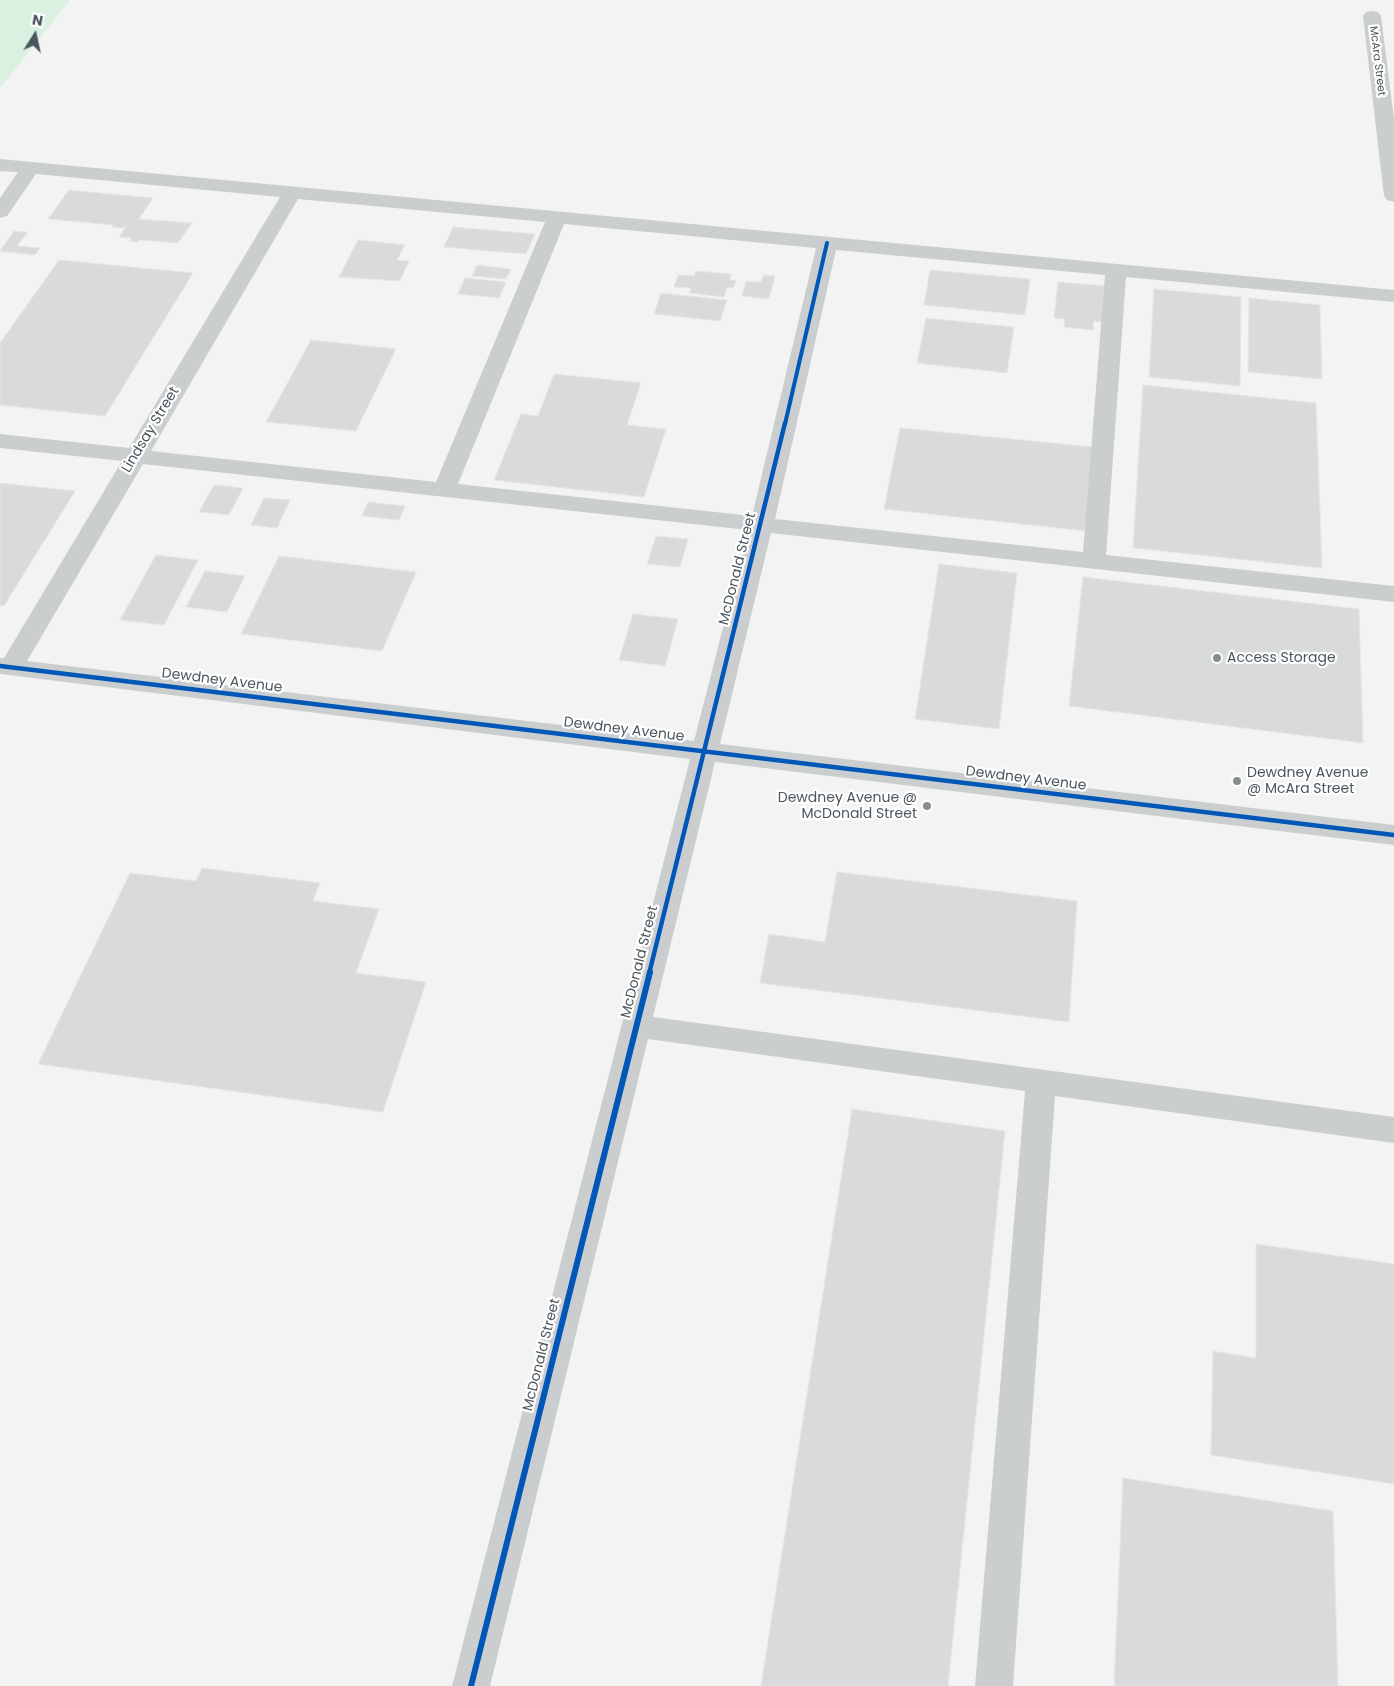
<!DOCTYPE html>
<html>
<head>
<meta charset="utf-8">
<style>
  body { margin:0 }
  #map { position:relative; width:1394px; height:1686px; overflow:hidden; background:#f3f3f3; font-family:Poppins,sans-serif }
  canvas { display:block }
  .north { position:absolute; left:10px; top:10px; width:50px; height:50px; -webkit-text-stroke:4px #fff; paint-order:stroke; rotate:10deg; font-size:14px; font-weight:700; line-height:20px; text-align:center; color:#4b575e }
  .north::after { content:''; display:block; margin:auto; width:18px; height:22px; background:#4b575e; clip-path:polygon(50% 0,100% 100%,50% 72%,0 100%) }
</style>
</head>
<body>
<div id="map">
<canvas width="1394" height="1686"></canvas>
<div class="north">N</div>
</div>
<script>
const context = document.querySelector('canvas').getContext('2d');
context.lineJoin = 'round';
function fill(path, color) { context.fillStyle = color; context.fill(path, 'evenodd'); }
const toPath = rows => new Path2D(rows.map(r => 'M' + r).join(''));
function strokePath(path, color, width, dash) { context.strokeStyle = color; context.lineWidth = width; context.lineCap = dash ? 'butt' : 'round'; context.setLineDash(dash || []); context.stroke(path); }
function write(font, color, halo, rows, align = 'center') {
  context.font = font + ' Poppins,sans-serif'; context.lineWidth = 4.5; context.setLineDash([]); context.textBaseline = 'middle'; context.strokeStyle = halo; context.fillStyle = color; for (const [text, x, y, turn = 0] of rows) {
    context.save(); context.translate(x, y); context.rotate((+turn || 0) * Math.PI / 180); context.textAlign = isNaN(turn) ? turn : align; if (halo) context.strokeText(text, 0, 0); context.fillText(text, 0, 0); context.restore();
  }
}
fill(toPath([
  [0,0,70,0,0,88]
]), '#daf0e0');
const building = toPath([
  [69,190,153,198,139,219,192,223,178,243,139,240,137,242,129,241,132,238,119,237,125,228,112,227,113,225,48,219,69,190],
  [453,227,535,234,526,254,444,247,453,227],
  [14,231,28,232,17,246,40,248,35,255,0,251,14,231],
  [358,240,405,245,397,260,409,261,400,281,339,277,358,240],
  [59,260,193,273,105,416,0,405,0,343,59,260],
  [477,265,511,269,506,279,472,276,477,265],
  [930,270,1030,279,1025,315,924,305,930,270],
  [696,271,731,274,730,280,736,280,733,288,727,287,724,297,689,293,691,288,674,287,678,275,694,276,696,271],
  [764,275,775,276,769,299,742,296,746,281,761,282,764,275],
  [465,278,506,282,499,298,458,294,465,278],
  [1058,282,1105,286,1102,322,1094,321,1093,330,1064,327,1065,319,1054,318,1058,282],
  [1154,289,1241,297,1240,386,1149,377,1154,289],
  [661,293,727,300,720,321,654,314,661,293],
  [1249,298,1320,305,1322,379,1248,372,1249,298],
  [926,318,1014,327,1007,373,917,363,926,318],
  [311,340,396,349,356,431,266,422,311,340],
  [554,374,641,383,627,425,666,429,644,497,494,480,521,414,538,416,554,374],
  [1143,385,1316,403,1322,568,1133,548,1143,385],
  [900,428,1093,447,1086,531,884,509,900,428],
  [0,483,75,491,4,606,0,605,0,483],
  [214,485,243,488,229,515,199,512,214,485],
  [264,498,290,500,277,528,251,525,264,498],
  [368,502,405,506,399,520,362,516,368,502],
  [656,536,688,539,680,567,647,564,656,536],
  [156,555,198,560,164,625,120,620,156,555],
  [279,556,416,572,382,651,241,634,279,556],
  [939,564,1017,573,999,729,915,719,939,564],
  [205,571,245,576,227,612,186,607,205,571],
  [1083,577,1359,609,1363,743,1069,706,1083,577],
  [633,614,678,619,665,666,619,660,633,614],
  [202,868,320,883,313,901,379,909,356,973,426,982,383,1112,38,1064,130,873,196,881,202,868],
  [837,872,1077,901,1069,1022,760,983,769,934,825,942,837,872],
  [852,1109,1005,1131,948,1686,761,1686,852,1109],
  [1256,1244,1394,1264,1394,1484,1211,1455,1213,1351,1256,1358,1256,1244],
  [1123,1478,1333,1511,1338,1686,1114,1686,1123,1478]
]);
fill(building, '#d9dbdb');
strokePath(building, '#e5e5e6', 1);
fill(toPath([
  [1372,11,1378,12,1381,16,1394,119,1394,202,1387,200,1384,196,1363,16,1366,12,1372,11],
  [0,159,1394,290,1394,302,1126,277,1106,555,1394,586,1394,602,771,533,720,744,1394,825,1394,845,715,762,653,1017,1394,1117,1394,1143,1055,1096,1013,1686,975,1686,1025,1091,648,1039,490,1686,452,1686,690,759,0,674,0,658,4,658,122,461,0,448,0,434,129,448,280,197,36,174,7,216,0,218,0,198,18,172,0,171,0,159],
  [298,199,545,222,436,482,151,451,298,199],
  [564,224,816,248,752,516,458,484,564,224],
  [836,250,1105,275,1083,552,775,519,836,250],
  [143,464,748,530,694,741,27,661,143,464]
]), '#cbcece');
strokePath(toPath([
  [785,424,827,243]
]), '#0057b8', 4);
strokePath(toPath([
  [0,666,1394,835],
  [649,974,785,423]
]), '#0057b8', 4.5);
strokePath(toPath([
  [471,1686,650,972]
]), '#0057b8', 6);
for (const [x, y, r, color] of [
  [1217,658,5,"#868e92"],
  [1237,781,5,"#868e92"],
  [927,806,5,"#868e92"]
]) { const dot = new Path2D(); dot.arc(x, y, r, 0, 2 * Math.PI); context.fillStyle = color; context.fill(dot); strokePath(dot, '#fff', 2); }
write('11px', '#4b575e', '#fff', [
  ["McAra Street",1377,61,83]
]);
write('14px', '#4b575e', '#fff', [
  ["Lindsay Street",151,430,-59],
  ["McDonald Street",738,569,-76],
  ["Dewdney Avenue",222,681,7],
  ["Dewdney Avenue",624,730,7],
  ["Dewdney Avenue",1026,779,7],
  ["McDonald Street",640,962,-76],
  ["McDonald Street",542,1355,-76]
]);
write('14px', '#4b575e', '#fff', [
  ["Access Storage",1227,658],
  ["Dewdney Avenue",1247,773],
  ["@ McAra Street",1247,789],
  ["Dewdney Avenue @",917,798,"right"],
  ["McDonald Street",917,814,"right"]
], 'left');
</script>
</body>
</html>
